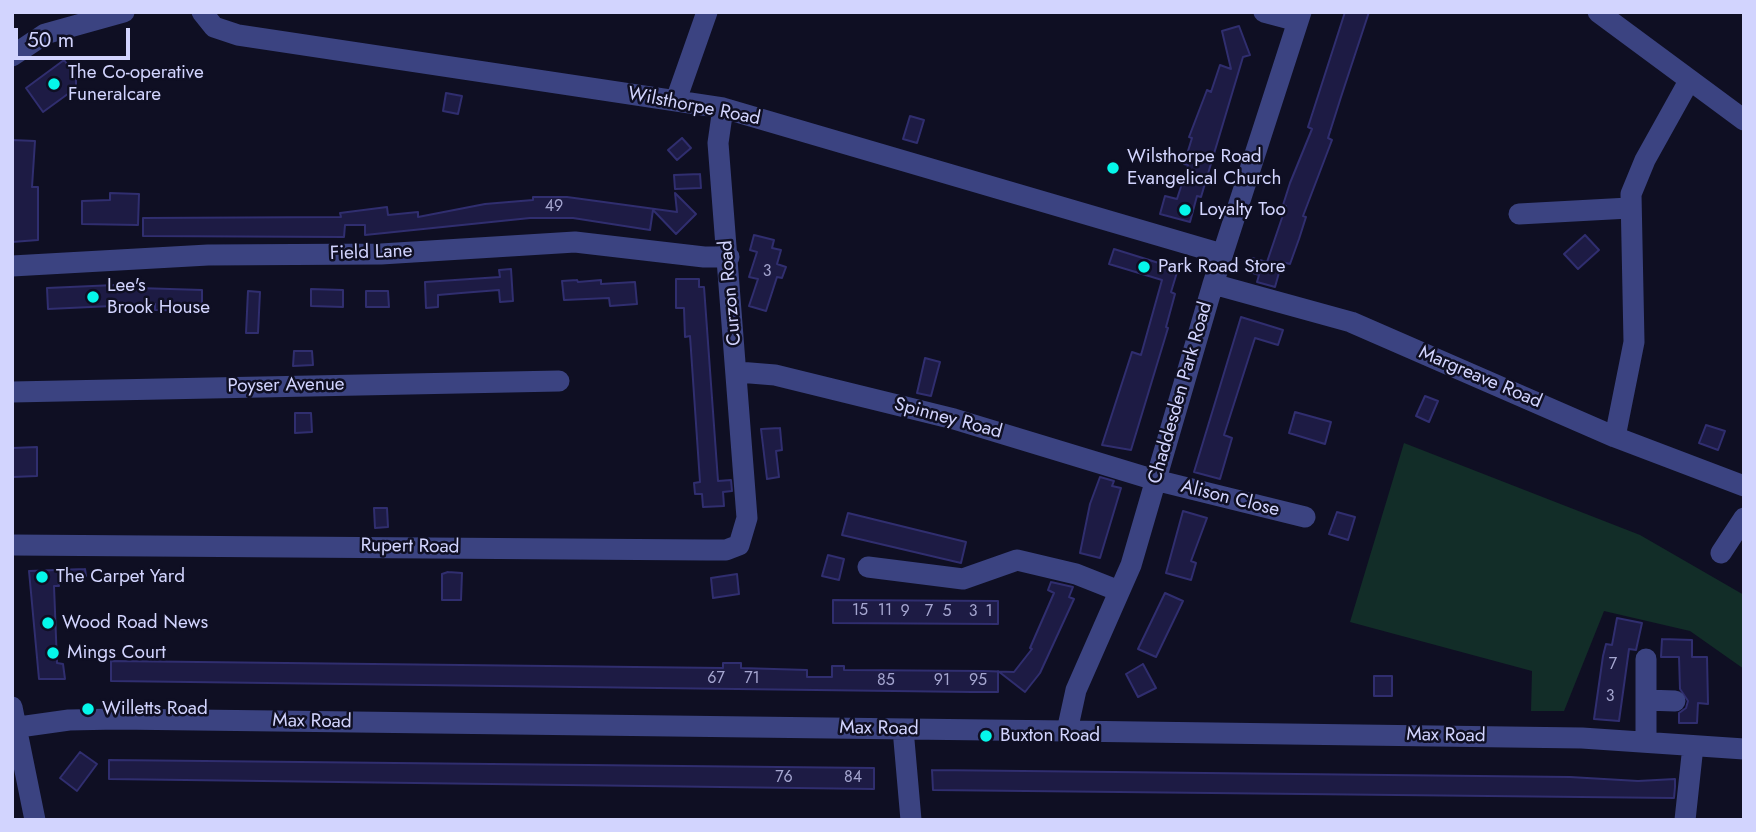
<!DOCTYPE html>
<html>
<head>
<meta charset="utf-8">
<style>
  body { margin:0 }
  #map { position:relative; width:1756px; height:832px; overflow:hidden; background:#0f0f23; font-family:Jost,sans-serif }
  canvas { display:block }
  .frame { position:absolute; inset:0; border:14px solid #d2d4fe; pointer-events:none }
  .scale { position:absolute; left:14px; top:28px; width:116px; height:32px; box-sizing:border-box; border:4px solid #d2d4fe; border-top:0; padding-left:9px; font-size:21px; line-height:24px; white-space:nowrap; color:#d2d4fe; -webkit-text-stroke:5px #0f0f23; paint-order:stroke }
</style>
</head>
<body>
<div id="map">
<canvas width="1756" height="832"></canvas>
<div class="frame"></div>
<div class="scale">50 m</div>
</div>
<script>
const context = document.querySelector('canvas').getContext('2d');
context.lineJoin = 'round';
function fill(path, color) { context.fillStyle = color; context.fill(path, 'evenodd'); }
const toPath = rows => new Path2D(rows.map(r => 'M' + r).join(''));
function strokePath(path, color, width, dash) { context.strokeStyle = color; context.lineWidth = width; context.lineCap = dash ? 'butt' : 'round'; context.setLineDash(dash || []); context.stroke(path); }
function write(font, color, halo, rows, align = 'center') {
  context.font = font + ' Jost,sans-serif'; context.lineWidth = 5; context.setLineDash([]); context.textBaseline = 'middle'; context.strokeStyle = halo; context.fillStyle = color; for (const [text, x, y, turn = 0] of rows) {
    context.save(); context.translate(x, y); context.rotate((+turn || 0) * Math.PI / 180); context.textAlign = isNaN(turn) ? turn : align; if (halo) context.strokeText(text, 0, 0); context.fillText(text, 0, 0); context.restore();
  }
}
fill(toPath([
  [1404,443,1640,535,1744,595,1744,669,1690,631,1604,611,1564,711,1531,711,1532,671,1350,622]
]), '#122d28');
const building = toPath([
  [1345,12,1369,12,1341,97,1328,138,1332,140,1303,216,1306,217,1299,239,1290,264,1282,262,1275,287,1257,282,1259,275,1247,271,1252,258,1267,262,1286,206,1283,205,1290,183,1312,129,1308,127,1345,12],
  [1239,26,1250,55,1243,57,1201,197,1197,196,1190,222,1160,214,1165,196,1177,199,1188,165,1184,164,1192,138,1189,137,1207,90,1211,92,1220,65,1231,69,1222,31,1239,26],
  [64,60,76,76,76,88,43,112,26,88,64,60],
  [446,93,462,96,458,114,443,111,446,93],
  [910,116,924,120,917,143,903,139,910,116],
  [682,138,691,148,677,160,668,150,682,138],
  [12,140,35,141,32,187,38,187,38,240,12,242,12,140],
  [700,174,701,188,675,189,674,175,700,174],
  [110,193,139,194,138,225,82,224,82,201,110,200,110,193],
  [675,193,696,214,676,234,653,210,650,230,573,218,530,218,365,235,365,225,345,225,344,237,143,236,143,218,341,217,340,213,387,207,388,215,418,212,418,217,485,204,533,200,533,197,567,197,677,212,675,193],
  [754,235,774,240,772,248,781,250,777,264,786,267,782,278,777,277,766,311,749,306,758,279,749,277,757,252,750,250,754,235],
  [1585,235,1599,250,1578,269,1564,254,1585,235],
  [1114,249,1178,269,1171,292,1175,294,1166,327,1168,328,1131,450,1102,445,1132,352,1141,355,1162,280,1109,264,1114,249],
  [511,269,513,301,500,302,499,290,461,293,438,295,438,307,426,308,425,282,500,277,499,270,511,269],
  [676,279,699,279,699,287,704,287,718,481,731,480,732,491,723,492,724,506,703,507,702,494,695,494,694,483,700,482,690,336,685,337,684,308,676,308,676,279],
  [577,280,578,282,601,280,601,284,635,282,637,304,610,306,609,298,564,300,562,281,577,280],
  [138,284,138,288,202,290,202,311,155,310,155,304,48,309,47,288,138,284],
  [311,289,343,290,343,307,311,306,311,289],
  [248,291,260,292,258,333,246,333,248,291],
  [366,291,388,291,389,307,366,307,366,291],
  [1241,317,1283,330,1278,345,1255,338,1224,435,1232,438,1220,479,1194,472,1241,317],
  [294,351,312,351,313,365,293,366,294,351],
  [925,358,940,362,931,396,917,393,925,358],
  [1425,396,1438,401,1429,422,1416,416,1425,396],
  [1295,412,1331,422,1325,444,1289,433,1295,412],
  [295,413,311,413,312,432,295,433,295,413],
  [1706,425,1725,431,1718,450,1699,443,1706,425],
  [780,428,782,450,776,451,779,477,767,479,761,429,780,428],
  [37,447,37,476,12,477,12,448,37,447],
  [1100,477,1114,481,1112,486,1121,488,1100,558,1080,553,1090,504,1100,477],
  [374,508,387,508,388,527,375,528,374,508],
  [1183,511,1207,518,1191,561,1196,563,1191,580,1166,573,1183,511],
  [1337,512,1355,517,1348,540,1329,534,1337,512],
  [848,513,966,542,961,563,842,535,848,513],
  [828,555,844,559,839,580,822,576,828,555],
  [85,569,86,576,58,581,59,586,54,586,57,663,63,664,65,679,39,679,29,571,85,569],
  [448,572,462,573,461,600,442,600,442,574,448,572],
  [737,574,739,594,713,598,711,578,737,574],
  [1051,582,1073,587,1069,597,1074,599,1040,673,1025,692,998,671,998,692,972,692,111,681,111,661,723,668,723,663,741,663,741,668,807,670,807,677,832,677,832,666,844,666,844,670,983,671,1014,672,1032,649,1030,648,1054,593,1048,590,1051,582],
  [1165,593,1183,601,1156,657,1138,649,1165,593],
  [833,600,998,601,998,624,833,623,833,600],
  [1617,618,1642,623,1636,650,1629,649,1619,721,1594,719,1603,656,1606,644,1612,645,1617,618],
  [1662,639,1692,640,1692,657,1707,657,1708,704,1698,703,1697,723,1679,723,1679,713,1686,708,1688,701,1680,689,1679,657,1661,657,1662,639],
  [1143,664,1156,688,1138,697,1126,674,1143,664],
  [1374,676,1392,676,1392,696,1374,696,1374,676],
  [80,752,97,764,77,791,60,778,80,752],
  [109,760,874,768,874,789,109,779,109,760],
  [932,770,1570,777,1638,781,1675,779,1675,787,1674,798,933,790,932,770]
]);
fill(building, '#1d1b44');
strokePath(building, '#302e6f', 2);
strokePath(toPath([
  [202,12,214,27,238,35,723,108,1222,254],
  [1264,12,1298,21],
  [1598,12,1744,120],
  [12,56,45,34,124,12],
  [676,100,707,12],
  [1519,214,1629,208],
  [12,266,208,255,381,254,575,242,704,257,729,257],
  [1213,284,1351,322,1615,437,1744,486],
  [738,372,775,375,954,419,1155,480,1305,517],
  [12,392,559,381],
  [1615,437,1634,342,1631,194,1645,160,1689,81],
  [12,545,707,550,726,550,739,545,747,518,718,143,723,108],
  [1721,553,1744,518],
  [868,567,963,579,1017,560,1076,574,1119,591],
  [1646,700,1675,701],
  [12,707,35,820],
  [12,728,69,720,117,719,1067,731,1582,738,1744,749],
  [903,729,911,820],
  [1067,731,1076,690,1131,565,1213,284,1301,12],
  [1646,742,1646,659],
  [1685,820,1693,746]
]), '#3b4381', 21);
for (const [x, y, r, color] of [
  [54,84,7,"#05f7ea"],
  [1113,168,7,"#05f7ea"],
  [1185,210,7,"#05f7ea"],
  [1144,267,7,"#05f7ea"],
  [93,297,7,"#05f7ea"],
  [42,577,7,"#05f7ea"],
  [48,623,7,"#05f7ea"],
  [53,653,7,"#05f7ea"],
  [88,709,7,"#05f7ea"],
  [986,736,7,"#05f7ea"]
]) { const dot = new Path2D(); dot.arc(x, y, r, 0, 2 * Math.PI); context.fillStyle = color; context.fill(dot); strokePath(dot, '#0f0f23', 2.5); }
write('16px', '#a5a6d0', null, [
  ["49",554,207],
  ["3",767,272],
  ["15",860,611],
  ["11",885,611],
  ["9",905,612],
  ["7",929,612],
  ["5",947,612],
  ["3",973,612],
  ["1",989,612],
  ["7",1613,665],
  ["67",716,679],
  ["71",752,679],
  ["85",886,681],
  ["91",942,681],
  ["95",978,681],
  ["3",1610,697],
  ["76",784,778],
  ["84",853,778]
]);
write('19px', '#d2d4fe', '#0f0f23', [
  ["The Co-operative",68,73],
  ["Funeralcare",68,95],
  ["Wilsthorpe Road",1127,157],
  ["Evangelical Church",1127,179],
  ["Loyalty Too",1199,210],
  ["Park Road Store",1158,267],
  ["Lee's",107,286],
  ["Brook House",107,308],
  ["The Carpet Yard",56,577],
  ["Wood Road News",62,623],
  ["Mings Court",67,653],
  ["Willetts Road",102,709],
  ["Buxton Road",1000,736]
], 'left');
write('19px', '#d2d4fe', '#0f0f23', [
  ["Wilsthorpe Road",694,107,11],
  ["Field Lane",371,253,-2],
  ["Curzon Road",731,293,-95],
  ["Margreave Road",1480,378,23],
  ["Poyser Avenue",286,386,-1],
  ["Chaddesden Park Road",1181,393,-74],
  ["Spinney Road",948,419,15],
  ["Alison Close",1230,499,14],
  ["Rupert Road",410,547,1],
  ["Max Road",312,722,1],
  ["Max Road",879,729,1],
  ["Max Road",1446,736,1]
]);
</script>
</body>
</html>
